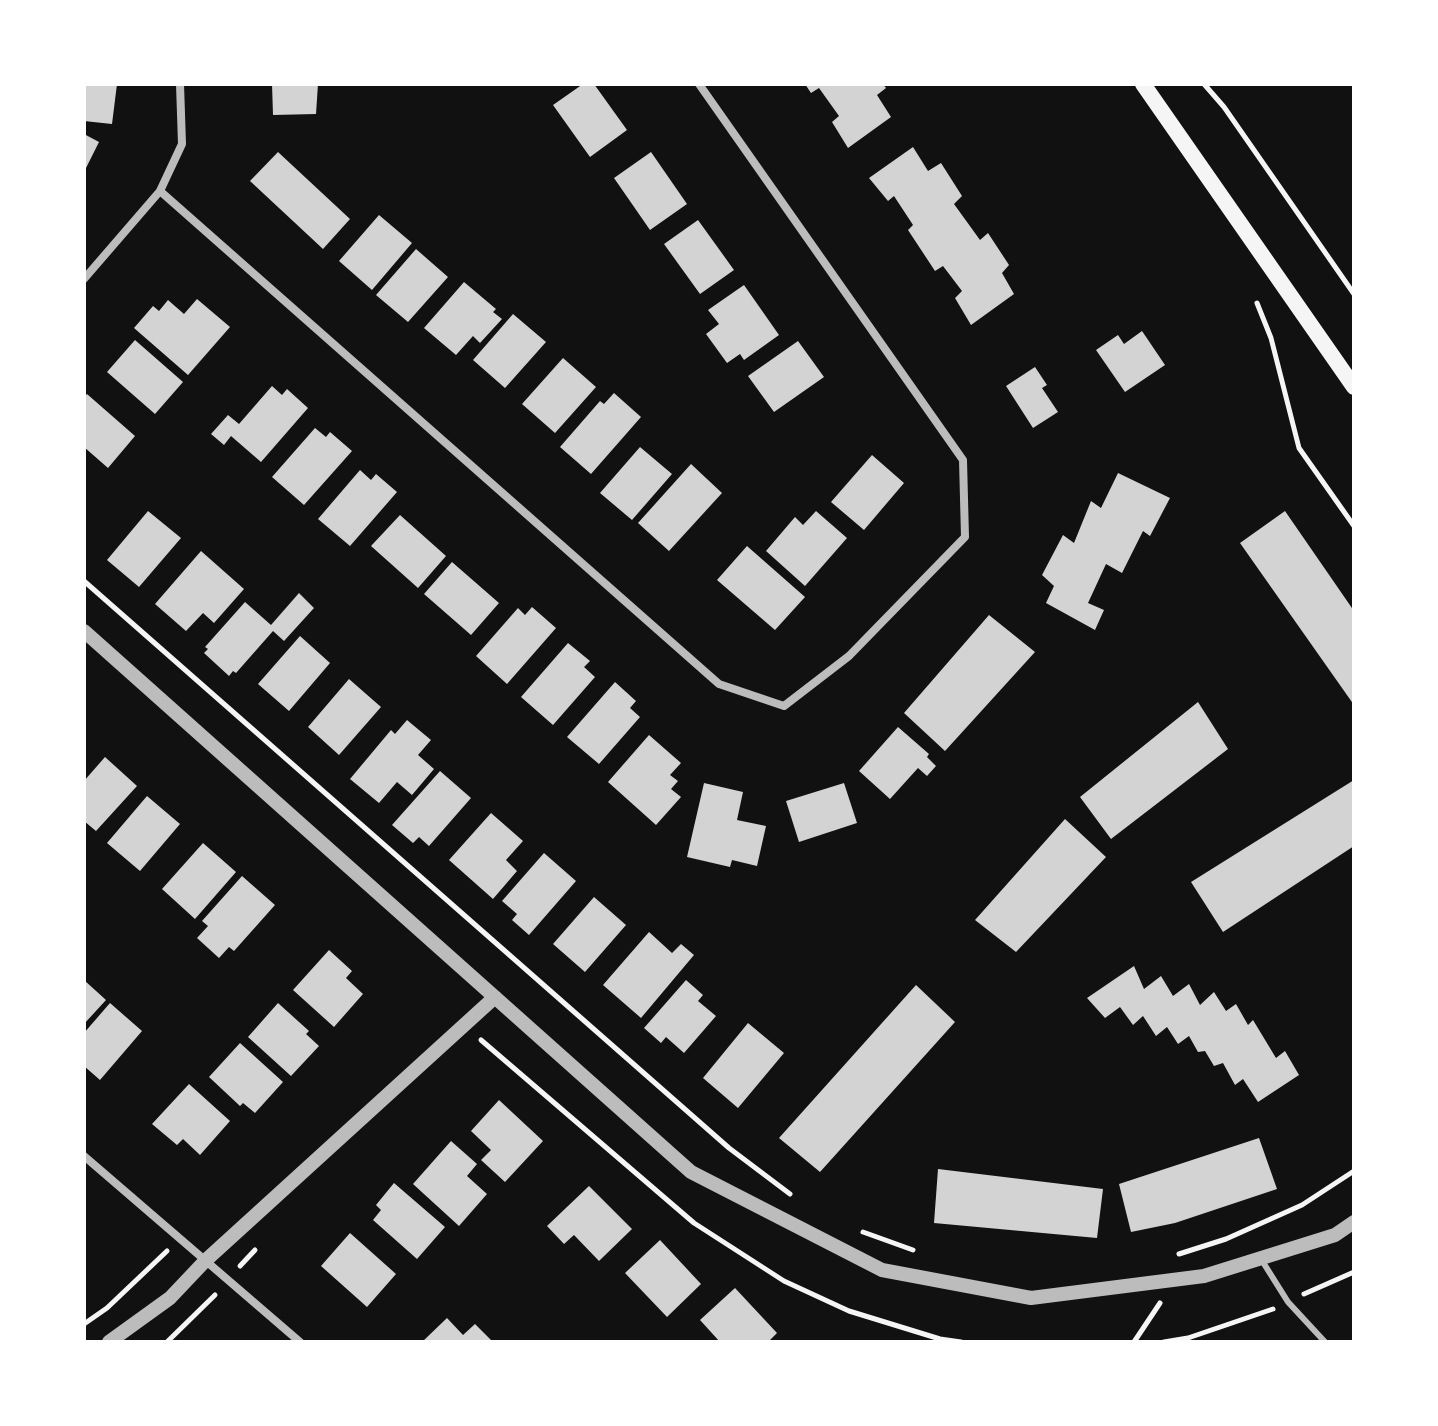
<!DOCTYPE html>
<html>
<head>
<meta charset="utf-8">
<style>
  body { margin:0 }
  #map { position:relative; width:1438px; height:1426px; overflow:hidden; background:#111; font-family:"Nunito Sans",sans-serif }
  canvas { display:block }
  .frame { position:absolute; inset:0; border:86px solid #fff; pointer-events:none }
</style>
</head>
<body>
<div id="map">
<canvas width="1438" height="1426"></canvas>
<div class="frame"></div>
</div>
<script>
const context = document.querySelector('canvas').getContext('2d');
context.lineJoin = 'round';
function fill(path, color) { context.fillStyle = color; context.fill(path, 'evenodd'); }
const toPath = rows => new Path2D(rows.map(r => 'M' + r).join(''));
function strokePath(path, color, width, dash) { context.strokeStyle = color; context.lineWidth = width; context.lineCap = dash ? 'butt' : 'round'; context.setLineDash(dash || []); context.stroke(path); }
fill(toPath([
  [84,84,117,84,112,124,84,121],
  [272,84,318,84,316,114,273,115],
  [583,84,594,84,627,130,590,157,553,105],
  [805,84,883,84,886,88,877,95,891,117,848,148,832,122,839,116,819,88,811,93],
  [84,134,99,142,84,172],
  [913,147,928,171,941,163,962,196,954,204,980,240,988,233,1009,265,1002,273,1014,294,971,325,955,298,962,291,943,266,935,271,908,230,913,225,894,196,888,201,869,178],
  [278,152,350,219,323,249,250,181],
  [651,152,687,204,650,230,614,178],
  [379,215,412,243,372,290,339,261],
  [698,220,734,270,700,294,664,244],
  [416,249,448,277,408,322,376,295],
  [464,282,496,309,493,312,502,319,480,343,473,336,456,355,424,328],
  [744,285,779,335,744,360,740,354,727,363,706,334,719,324,708,310],
  [197,299,230,327,188,375,134,328,153,306,159,311,168,300,184,314],
  [513,314,546,342,505,388,473,360],
  [1142,331,1165,365,1125,392,1096,350,1118,335,1124,344],
  [135,340,183,382,155,414,107,372],
  [798,341,824,377,774,412,748,376],
  [563,358,596,387,555,433,522,404],
  [1035,367,1047,385,1042,388,1058,412,1033,428,1006,386],
  [272,386,282,395,287,389,308,408,261,462,231,436,224,445,211,434,228,415,239,424],
  [614,393,641,417,591,474,560,447,600,401,604,404],
  [87,394,135,436,108,468,84,447,84,397],
  [315,428,326,437,330,432,352,451,304,505,272,477],
  [640,447,672,474,632,520,600,493],
  [872,455,904,483,864,530,831,502],
  [691,464,722,493,669,551,638,523],
  [360,470,371,480,376,474,397,492,350,546,318,519],
  [1118,473,1170,498,1150,536,1143,531,1122,573,1106,564,1088,603,1104,610,1095,630,1046,603,1054,586,1042,575,1063,535,1074,543,1091,501,1101,508],
  [148,511,181,538,139,587,107,560],
  [816,511,847,538,805,586,766,551,795,517,803,525],
  [1285,511,1354,611,1354,705,1240,543],
  [400,515,446,556,418,588,371,546],
  [747,546,805,597,775,630,717,580],
  [201,551,244,589,214,623,203,613,186,631,155,604],
  [452,562,499,603,471,635,424,594],
  [299,593,314,608,284,641,273,631,236,673,233,671,229,676,204,653,208,649,205,647,245,602,271,625],
  [532,607,556,628,507,684,476,656,518,608,525,615],
  [989,615,1035,652,945,751,904,713],
  [300,636,330,663,289,711,258,684],
  [568,643,590,661,584,667,595,677,553,725,521,697],
  [349,679,381,707,339,755,308,727],
  [615,682,636,701,630,708,640,717,599,764,567,737],
  [1198,702,1228,749,1111,839,1080,797],
  [407,720,431,740,418,755,434,769,412,795,397,782,379,803,350,779,391,730,395,734],
  [898,727,929,754,927,757,936,766,927,776,918,768,890,799,859,771],
  [649,735,681,763,670,775,678,781,671,789,681,797,656,825,608,782],
  [105,757,137,786,96,831,84,821,84,781],
  [440,771,471,798,429,846,419,837,413,843,392,825],
  [1354,780,1354,846,1223,932,1191,882],
  [704,783,743,792,737,820,766,826,757,866,732,860,730,867,687,857],
  [844,783,857,823,799,842,786,801],
  [147,796,180,824,140,871,107,843],
  [491,813,523,841,506,860,517,871,493,899,449,860],
  [1065,819,1106,857,1016,952,975,920],
  [203,843,236,872,195,919,162,889],
  [544,853,576,881,529,935,512,920,517,914,502,901],
  [242,876,275,905,234,951,229,947,219,958,197,938,208,926,202,921],
  [594,897,626,925,585,972,553,944],
  [649,932,672,953,681,944,694,955,641,1018,603,985],
  [329,950,352,971,346,978,363,994,334,1027,293,990],
  [1134,966,1144,989,1161,976,1173,996,1189,984,1200,1005,1214,992,1226,1011,1236,1004,1248,1025,1253,1020,1276,1058,1285,1051,1299,1075,1258,1102,1243,1079,1235,1085,1223,1063,1214,1066,1205,1051,1198,1052,1189,1036,1178,1044,1167,1027,1156,1036,1143,1016,1133,1025,1120,1007,1105,1018,1087,998],
  [84,980,106,1000,84,1024],
  [686,980,703,995,698,1001,716,1016,684,1053,666,1037,661,1043,644,1028],
  [916,985,955,1022,820,1172,779,1138],
  [110,1003,142,1031,100,1080,84,1066,84,1033],
  [278,1003,309,1031,306,1034,319,1046,291,1076,248,1037],
  [748,1023,784,1053,738,1108,703,1078],
  [240,1043,283,1082,255,1113,243,1103,240,1106,209,1077],
  [189,1084,230,1121,200,1155,183,1139,177,1145,152,1124],
  [499,1100,543,1141,505,1182,481,1160,491,1150,471,1131],
  [1259,1138,1277,1189,1175,1223,1131,1232,1119,1184],
  [451,1141,477,1164,467,1176,487,1194,459,1226,413,1184],
  [938,1169,1103,1189,1097,1238,934,1223],
  [394,1183,445,1227,417,1259,373,1220,381,1210,376,1205],
  [589,1186,632,1229,599,1261,574,1235,564,1244,547,1226],
  [350,1233,396,1274,367,1307,321,1266],
  [660,1240,701,1284,667,1317,625,1273],
  [735,1288,777,1333,768,1342,720,1342,700,1320],
  [447,1318,463,1335,475,1324,493,1342,422,1342]
]), '#d3d3d3');
strokePath(toPath([
  [1204,84,1224,107,1354,294],
  [1257,303,1271,338,1299,448,1354,526],
  [84,581,729,1148,790,1194],
  [481,1040,694,1223,784,1281,849,1311,940,1339,961,1342],
  [863,1232,913,1250],
  [1179,1254,1226,1239,1302,1205,1354,1171],
  [240,1266,255,1250],
  [1304,1294,1354,1272],
  [84,1324,107,1308,167,1251],
  [167,1342,215,1295],
  [1134,1342,1160,1303],
  [1164,1342,1188,1338,1273,1309]
]), '#f5f5f5', 5);
strokePath(toPath([
  [1261,1259,1288,1302,1325,1342]
]), '#bcbcbc', 6);
strokePath(toPath([
  [160,191,719,684,784,706,849,656,965,537,963,460,699,84],
  [84,279,160,191,182,144,180,84],
  [84,1156,300,1342]
]), '#bcbcbc', 8);
strokePath(toPath([
  [84,631,691,1172,882,1270,1031,1298,1204,1276,1335,1235,1354,1222],
  [109,1342,170,1298,205,1261,495,997]
]), '#bcbcbc', 14);
strokePath(toPath([
  [1143,84,1354,387]
]), '#f5f5f5', 16);
</script>
</body>
</html>
